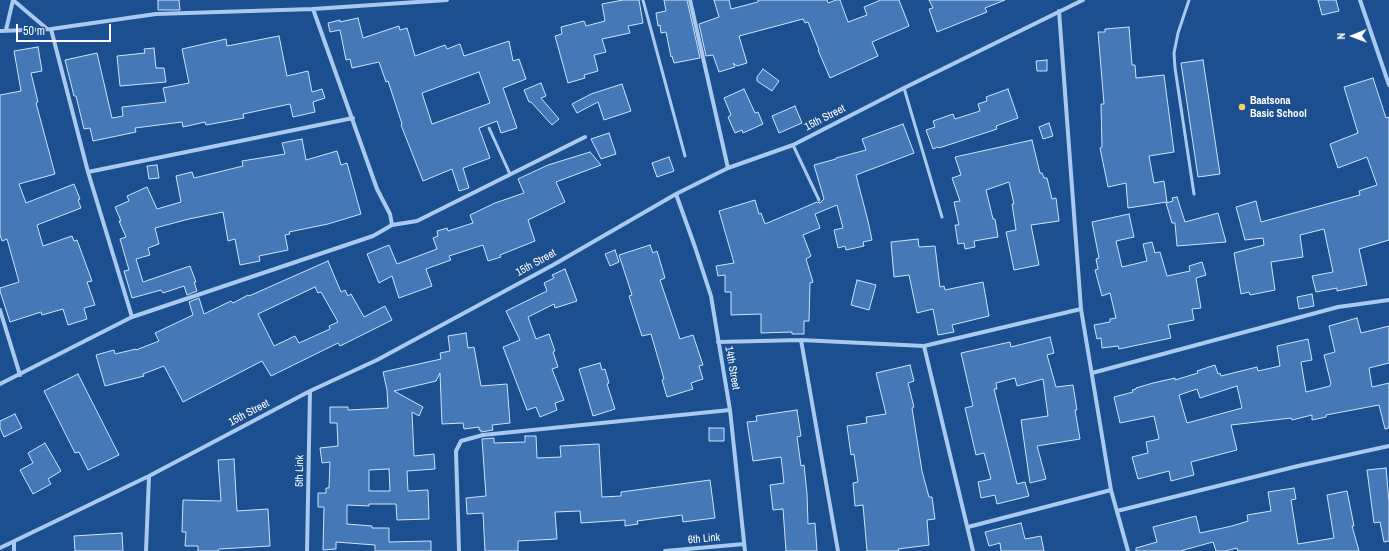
<!DOCTYPE html>
<html>
<head>
<meta charset="utf-8">
<style>
  body { margin:0 }
  #map { position:relative; width:1389px; height:551px; overflow:hidden; background:#1b4f8f; font-family:"Archivo Narrow",sans-serif }
  canvas { display:block }
  .north { position:absolute; left:1333px; top:16px; width:40px; height:40px; -webkit-text-stroke:3px #1b4f8f; paint-order:stroke; rotate:269deg; font-size:11px; font-weight:700; line-height:16px; text-align:center; color:#fff }
  .north::after { content:''; display:block; margin:auto; width:14px; height:18px; background:#fff; clip-path:polygon(50% 0,100% 100%,50% 72%,0 100%) }
  .scale { position:absolute; left:16px; top:24px; width:95px; height:18px; box-sizing:border-box; border:2px solid #fff; border-top:0; padding-left:5px; font-size:12px; line-height:14px; white-space:nowrap; color:#fff; -webkit-text-stroke:3px #1b4f8f; paint-order:stroke }
</style>
</head>
<body>
<div id="map">
<canvas width="1389" height="551"></canvas>
<div class="north">N</div>
<div class="scale">50 m</div>
</div>
<script>
const context = document.querySelector('canvas').getContext('2d');
context.lineJoin = 'round';
function fill(path, color) { context.fillStyle = color; context.fill(path, 'evenodd'); }
const toPath = rows => new Path2D(rows.map(r => 'M' + r).join(''));
function strokePath(path, color, width, dash) { context.strokeStyle = color; context.lineWidth = width; context.lineCap = dash ? 'butt' : 'round'; context.setLineDash(dash || []); context.stroke(path); }
function write(font, color, halo, rows, align = 'center') {
  context.font = font + ' "Archivo Narrow",sans-serif'; context.lineWidth = 3.5; context.setLineDash([]); context.textBaseline = 'middle'; context.strokeStyle = halo; context.fillStyle = color; for (const [text, x, y, turn = 0] of rows) {
    context.save(); context.translate(x, y); context.rotate((+turn || 0) * Math.PI / 180); context.textAlign = isNaN(turn) ? turn : align; if (halo) context.strokeText(text, 0, 0); context.fillText(text, 0, 0); context.restore();
  }
}
const building = toPath([
  [158,0,179,0,180,10,158,10,158,0],
  [623,0,639,0,643,23,628,26,630,33,602,39,606,52,594,55,598,71,584,75,585,78,568,83,555,36,562,34,561,27,584,21,586,26,605,21,602,4,623,0],
  [664,0,687,0,700,58,674,63,672,56,671,57,666,32,661,33,660,25,658,26,656,13,666,11,664,0],
  [714,0,729,0,731,9,758,2,758,0,827,0,828,3,836,0,840,0,848,22,867,15,864,7,881,0,899,0,909,26,872,42,878,56,830,78,818,50,819,50,808,22,805,23,803,19,739,36,747,63,737,66,733,63,735,67,719,72,713,55,706,56,699,24,719,17,714,0],
  [929,0,1005,0,985,8,987,12,937,32,929,9,933,8,929,0],
  [1318,0,1336,0,1339,11,1322,15,1318,0],
  [358,18,363,38,399,26,400,30,407,28,415,56,445,45,447,49,460,44,464,56,509,41,513,61,519,59,526,79,503,88,517,128,501,133,497,121,479,128,490,158,463,168,469,188,459,191,452,169,423,181,401,125,402,124,388,81,386,82,379,62,352,68,350,59,346,60,340,30,330,32,328,23,340,20,340,22,358,18],
  [479,72,490,103,432,124,422,93,479,72],
  [1129,27,1132,65,1135,65,1136,78,1164,75,1174,152,1149,156,1154,183,1164,181,1167,202,1128,208,1126,183,1108,187,1100,148,1102,147,1101,104,1104,104,1098,32,1105,32,1105,29,1129,27],
  [279,36,287,76,308,71,312,92,322,89,325,98,313,102,315,112,293,117,290,104,243,114,244,118,206,125,205,122,183,127,182,122,135,128,136,132,93,141,90,128,84,129,76,96,74,96,65,60,97,53,112,118,123,116,122,107,166,102,163,88,189,83,182,49,226,39,227,46,279,36],
  [38,47,42,71,31,73,38,102,36,103,55,174,19,184,26,203,74,184,80,199,78,200,81,208,37,225,43,246,72,236,74,241,77,240,92,281,87,282,95,305,84,308,87,319,68,325,63,309,42,315,41,312,10,322,0,291,0,288,19,282,7,239,2,241,0,235,0,95,21,91,14,51,38,47],
  [154,48,156,68,164,68,166,82,120,86,117,56,145,53,144,49,154,48],
  [1047,60,1047,71,1037,71,1036,61,1047,60],
  [1203,60,1220,174,1198,177,1181,63,1203,60],
  [763,69,779,81,772,91,757,81,757,77,763,69],
  [1373,78,1386,118,1389,117,1389,240,1359,249,1367,285,1337,291,1337,288,1316,292,1312,276,1333,272,1324,229,1300,235,1303,257,1271,262,1275,290,1250,295,1249,292,1241,294,1234,253,1264,245,1263,238,1245,240,1236,207,1256,201,1261,222,1360,195,1359,191,1377,185,1367,157,1338,168,1330,144,1358,133,1344,87,1373,78],
  [541,83,546,96,541,98,559,119,552,125,531,102,529,102,524,90,541,83],
  [622,84,631,111,604,120,598,102,577,113,572,104,591,94,622,84],
  [744,89,755,113,758,112,763,124,743,133,742,130,735,133,728,117,731,115,724,98,744,89],
  [1008,89,1018,118,996,126,997,129,939,148,938,147,933,149,926,130,935,127,933,121,953,114,955,119,980,111,978,104,987,101,986,97,1008,89],
  [795,106,802,123,779,133,772,116,795,106],
  [1049,123,1053,136,1043,139,1039,127,1049,123],
  [903,124,914,153,856,175,868,221,872,240,863,242,864,246,846,250,845,246,838,248,834,230,843,228,837,205,815,214,820,228,803,235,811,256,806,259,813,282,810,283,809,321,804,321,804,334,792,334,792,332,761,333,761,314,731,315,731,292,725,292,725,275,718,276,716,266,734,263,719,211,755,200,759,214,761,213,765,224,817,202,820,203,824,199,814,165,836,159,836,158,866,150,862,139,903,124],
  [609,133,616,154,601,159,591,139,609,133],
  [302,139,306,160,337,151,341,165,347,163,361,214,328,224,289,232,290,234,285,235,288,250,259,256,260,261,240,265,235,239,228,241,223,212,189,219,155,228,159,244,148,248,150,255,136,259,143,282,190,266,196,282,194,282,197,291,187,295,184,286,163,293,161,290,132,298,124,271,129,270,120,239,126,237,119,221,121,221,115,207,129,201,127,196,147,187,157,209,181,202,176,176,192,172,194,178,243,166,242,161,285,154,282,143,302,139],
  [1032,140,1040,173,1042,173,1044,178,1047,178,1052,199,1056,198,1059,221,1031,225,1039,265,1014,270,1006,232,1016,230,1012,204,1014,204,1009,182,986,190,993,219,995,219,998,237,974,241,975,247,965,249,964,243,958,244,955,225,959,225,954,202,960,201,952,178,961,175,955,157,1032,140],
  [590,152,601,165,556,182,565,202,528,220,535,241,500,255,501,257,488,261,483,245,449,256,451,260,426,269,432,286,399,298,392,276,379,283,367,254,389,245,397,264,437,249,433,238,438,236,437,231,447,228,448,231,473,223,470,215,495,203,524,193,518,179,548,165,590,152],
  [669,157,674,171,657,177,652,163,669,157],
  [157,165,159,178,149,179,147,166,157,165],
  [1177,197,1185,222,1218,213,1226,242,1177,246,1175,223,1172,223,1166,203,1173,201,1172,198,1177,197],
  [1129,214,1134,237,1116,241,1122,267,1147,261,1143,244,1152,242,1155,253,1160,252,1167,276,1190,271,1189,266,1202,262,1206,275,1196,278,1201,308,1192,309,1194,320,1168,325,1171,338,1119,349,1118,346,1102,348,1101,338,1097,339,1094,325,1110,322,1110,319,1116,318,1110,293,1102,296,1095,270,1098,269,1096,259,1099,258,1092,222,1129,214],
  [918,239,919,247,935,246,940,287,944,286,945,290,983,282,989,316,952,325,954,332,938,335,933,309,917,313,909,275,894,277,891,242,918,239],
  [650,245,653,253,657,251,665,278,660,280,680,339,693,335,703,365,699,366,703,379,691,383,693,389,667,397,662,380,664,379,651,334,642,336,629,296,632,295,619,255,650,245],
  [615,250,619,262,610,266,605,254,615,250],
  [328,261,341,292,345,290,348,296,351,294,364,317,385,306,392,320,340,346,338,343,271,376,262,361,183,402,164,366,143,374,144,376,105,386,96,355,114,350,115,354,136,349,136,350,159,341,155,333,193,315,189,302,199,298,204,314,231,301,233,303,248,295,249,296,328,261],
  [315,287,318,293,321,292,338,322,329,326,330,329,299,343,295,336,274,346,258,314,315,287],
  [565,269,577,301,555,308,554,304,528,317,536,339,549,334,555,351,553,352,558,367,552,369,564,400,555,403,557,410,540,417,536,407,527,410,503,347,520,340,506,311,547,291,544,283,554,278,552,275,565,269],
  [857,280,876,285,869,310,851,305,857,280],
  [1312,294,1314,306,1299,309,1297,297,1312,294],
  [1357,318,1361,333,1389,326,1389,363,1369,368,1372,387,1389,383,1389,428,1385,429,1379,405,1326,415,1326,417,1312,420,1312,415,1292,420,1291,418,1231,425,1237,450,1191,462,1194,475,1171,481,1169,471,1138,479,1132,457,1148,453,1146,442,1159,439,1154,416,1120,423,1114,397,1133,392,1132,390,1136,389,1136,388,1153,383,1175,378,1175,380,1198,373,1197,371,1215,365,1218,374,1220,373,1221,376,1257,367,1258,371,1280,366,1277,346,1308,339,1312,360,1301,362,1306,392,1330,386,1330,385,1331,384,1324,355,1335,352,1329,326,1357,318],
  [1237,386,1242,408,1187,423,1179,395,1197,389,1200,398,1237,386],
  [466,333,468,348,474,347,481,386,507,384,510,423,492,425,493,430,481,432,481,430,479,430,479,427,464,429,463,423,442,424,440,373,436,381,394,391,423,407,419,416,412,412,414,456,434,454,435,469,407,471,408,491,428,490,429,519,397,520,396,504,369,504,369,506,347,505,347,524,372,526,372,528,389,528,389,542,431,541,431,551,375,551,375,545,336,542,336,549,323,550,324,507,318,507,318,493,326,493,326,488,329,488,330,462,322,463,320,448,338,446,337,423,330,423,330,407,348,407,348,410,388,408,387,390,383,372,441,359,440,353,450,351,448,336,466,333],
  [389,469,390,491,369,491,369,470,389,469],
  [1050,337,1054,353,1047,355,1056,387,1073,385,1077,410,1075,410,1080,439,1037,446,1046,479,1030,483,1021,420,1048,416,1043,379,1017,386,1015,378,996,383,997,389,994,389,1017,484,1025,482,1029,496,997,504,995,495,981,498,978,482,991,479,984,453,976,455,965,408,973,406,961,353,1010,342,1011,347,1050,337],
  [600,363,602,370,605,369,609,383,607,384,615,409,593,416,579,369,600,363],
  [910,365,914,381,908,383,914,407,912,408,922,471,929,497,932,497,935,519,927,520,929,545,898,549,899,551,867,551,863,505,855,506,853,483,858,482,854,454,851,455,847,426,867,423,866,417,886,414,876,373,910,365],
  [78,374,119,455,88,470,79,452,75,453,44,391,78,374],
  [797,410,801,436,797,437,801,466,804,465,807,494,808,524,815,523,817,551,786,551,783,509,773,510,770,485,784,483,781,457,753,461,747,422,757,421,756,416,797,410],
  [15,414,22,428,4,437,0,428,0,421,15,414],
  [709,428,724,428,724,441,709,441,709,428],
  [525,436,536,436,537,458,561,457,560,446,599,444,602,497,621,496,621,492,710,480,715,518,683,522,682,515,637,521,638,524,625,526,625,520,581,523,580,511,555,512,557,539,518,541,518,551,485,551,483,513,467,514,466,498,486,496,482,439,494,438,494,443,525,442,525,436],
  [45,443,61,471,48,479,51,484,33,494,20,470,33,463,28,453,45,443],
  [234,459,237,511,268,509,270,546,219,549,218,551,198,551,198,546,185,546,186,532,182,532,183,500,221,501,218,460,234,459],
  [1386,468,1389,502,1389,541,1384,542,1380,522,1374,523,1367,470,1386,468],
  [1294,488,1296,499,1291,500,1298,544,1334,538,1327,495,1347,491,1354,526,1352,526,1359,551,1238,551,1237,548,1225,551,1216,551,1213,542,1180,551,1136,551,1136,548,1157,542,1153,527,1196,516,1200,533,1232,526,1248,521,1247,515,1271,511,1268,492,1294,488],
  [1021,523,1025,539,1041,536,1044,551,1001,551,1000,543,989,546,985,532,1021,523],
  [122,533,123,551,75,551,74,536,122,533]
]);
fill(building, '#4478b7');
strokePath(building, '#cfe3fa', 1);
strokePath(toPath([
  [643,0,685,156],
  [1189,0,1178,33,1174,53,1175,68,1194,194],
  [904,88,942,217],
  [489,128,510,174],
  [793,145,819,200]
]), '#a9c9ee', 3);
strokePath(toPath([
  [13,0,46,28],
  [690,0,728,168],
  [1360,0,1389,85],
  [1059,11,1081,309,1111,490,1128,551],
  [51,29,88,172,132,317],
  [6,30,13,0],
  [0,31,51,29,156,14,313,9,447,0],
  [88,172,353,118],
  [676,194,695,247,711,296,730,410,745,551],
  [392,225,417,221,585,137],
  [0,310,20,375],
  [801,340,838,551],
  [718,342,801,340,924,346,1081,309],
  [924,346,973,551],
  [1092,373,1338,307,1389,300],
  [0,384,132,317,373,236,392,225,390,214,377,189,313,9],
  [1117,511,1298,466,1389,446],
  [968,527,1111,490],
  [0,548,149,476,310,391,377,360,553,265,676,194,728,168,793,145,904,88,1083,0],
  [14,551,14,542],
  [146,551,149,476],
  [307,551,310,391],
  [459,551,456,451,461,441,483,435,730,410],
  [665,551,744,544]
]), '#a9c9ee', 4);
for (const [x, y, r, color] of [
  [1242,107,4,"#ffd166"]
]) { const dot = new Path2D(); dot.arc(x, y, r, 0, 2 * Math.PI); context.fillStyle = color; context.fill(dot); strokePath(dot, '#1b4f8f', 1.5); }
write('bold 11px', '#fff', '#1b4f8f', [
  ["Baatsona",1250,101],
  ["Basic School",1250,114]
], 'left');
write('11px', '#fff', '#1b4f8f', [
  ["15th Street",825,118,-27],
  ["15th Street",536,263,-29],
  ["14th Street",732,368,80],
  ["15th Street",249,413,-28],
  ["5th Link",300,471,-89],
  ["6th Link",704,539,-5]
]);
</script>
</body>
</html>
